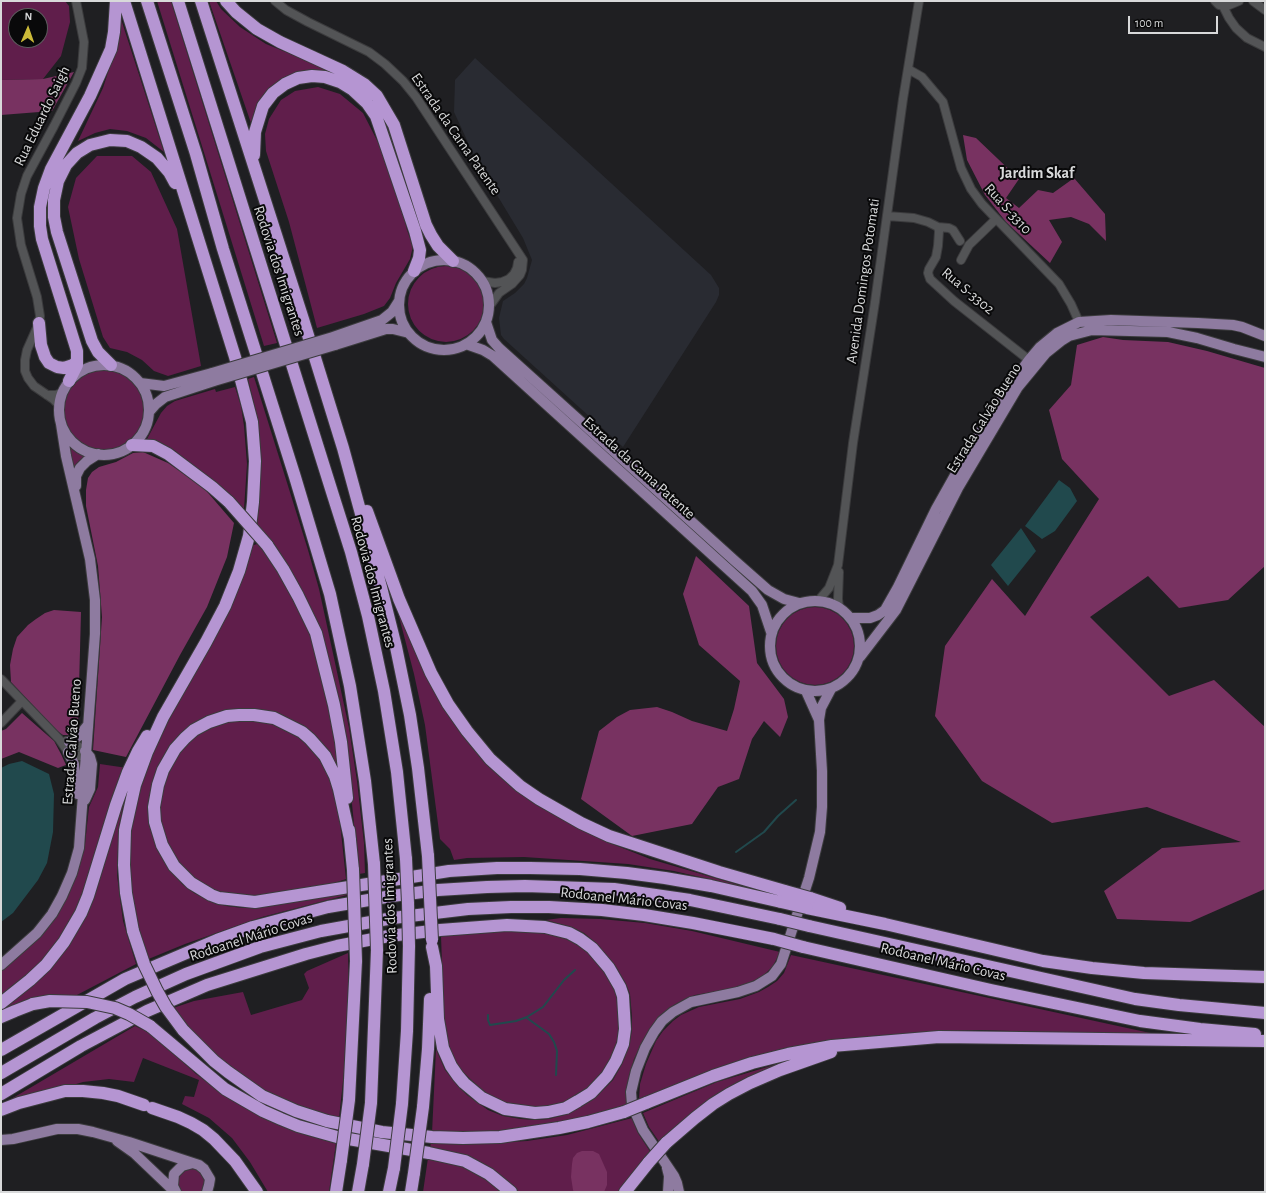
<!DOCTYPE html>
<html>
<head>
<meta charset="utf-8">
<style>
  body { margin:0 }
  #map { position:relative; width:1266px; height:1193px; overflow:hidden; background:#1f1f22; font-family:"Alegreya Sans",sans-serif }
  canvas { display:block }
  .frame { position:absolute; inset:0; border:2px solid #d8d9da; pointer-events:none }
  .north { position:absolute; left:8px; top:8px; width:40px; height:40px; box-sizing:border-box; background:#09090a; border:1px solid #5c5c5d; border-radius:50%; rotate:2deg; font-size:11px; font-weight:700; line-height:16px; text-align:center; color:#d8d9da }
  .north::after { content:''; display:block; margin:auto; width:14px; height:18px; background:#cbba39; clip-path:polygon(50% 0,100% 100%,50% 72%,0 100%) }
  .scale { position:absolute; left:1128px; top:16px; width:90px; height:18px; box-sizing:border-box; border:2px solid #d8d9da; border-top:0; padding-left:5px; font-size:12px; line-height:14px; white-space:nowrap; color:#d8d9da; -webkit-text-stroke:3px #09090a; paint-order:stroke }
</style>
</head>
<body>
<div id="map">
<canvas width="1266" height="1193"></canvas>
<div class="frame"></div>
<div class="north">N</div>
<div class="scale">100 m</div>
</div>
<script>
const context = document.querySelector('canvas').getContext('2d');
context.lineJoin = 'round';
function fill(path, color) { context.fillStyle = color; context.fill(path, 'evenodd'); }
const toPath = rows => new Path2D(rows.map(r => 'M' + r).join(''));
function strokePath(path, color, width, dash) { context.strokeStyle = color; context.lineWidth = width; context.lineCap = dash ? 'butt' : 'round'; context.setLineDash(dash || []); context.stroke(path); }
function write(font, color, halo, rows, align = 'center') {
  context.font = font + ' "Alegreya Sans",sans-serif'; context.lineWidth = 4; context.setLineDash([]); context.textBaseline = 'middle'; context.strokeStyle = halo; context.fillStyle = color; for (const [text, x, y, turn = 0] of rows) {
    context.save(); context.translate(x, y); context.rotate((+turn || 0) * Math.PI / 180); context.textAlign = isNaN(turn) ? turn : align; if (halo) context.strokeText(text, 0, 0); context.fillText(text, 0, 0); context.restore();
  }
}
fill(toPath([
  [475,58,711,275,719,288,719,295,716,302,623,447,504,339,501,335,499,318,503,301,515,293,524,284,527,278,532,260,523,238,477,162,454,112,455,80]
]), '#292b32');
fill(toPath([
  [1,1,65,1,69,6,70,22,61,56,43,79,1,80],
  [16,16,40,16,40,40,16,40],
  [157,1,171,1,277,343,264,346],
  [209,1,216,1,221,9,240,27,266,44,338,73,318,70,300,72,282,78,270,89,252,126],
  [121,19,164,152,146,138,127,131,110,129,95,133,78,141,103,88,117,44],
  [318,87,340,94,363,113,385,156,398,191,407,230,413,246,410,259,396,283,390,298,384,306,364,314,317,328,289,222,266,151,265,134,269,119,281,100,295,91],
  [97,156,132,156,151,172,177,229,201,366,168,376,154,371,142,360,127,352,110,348,103,337,79,259,68,207,76,178],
  '408 304a38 38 0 1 1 76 0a38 38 0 1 1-76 0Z',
  '63 409a41 41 0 1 1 82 0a41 41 0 1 1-82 0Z',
  [254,377,308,550,319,589,334,658,349,728,357,781,364,843,365,873,359,874,351,794,335,690,267,536,256,523,261,476,261,456,256,412,248,379],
  [235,387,241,406,244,426,247,464,244,509,233,497,231,497,174,450,147,439,161,413,167,406,175,401,215,389,216,392],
  [70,449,73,449,83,455,89,457,74,475,69,453],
  [257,544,264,549,281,574,299,609,315,645,329,696,344,796,307,732,235,713,176,743,149,817,152,834,157,849,165,863,182,884,194,893,210,901,226,906,243,908,261,907,347,890,347,895,262,917,185,944,146,960,133,919,128,837,142,774,251,546],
  [391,586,418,652,487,761,610,843,650,859,756,890,674,871,628,864,524,857,467,858,454,860,450,849,440,839,425,725,414,674],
  '776 646a39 39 0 1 1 78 0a39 39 0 1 1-78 0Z',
  [246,719,266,722,282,726,297,734,313,748,325,764,332,779,339,813,346,879,325,886,264,898,214,894,170,859,157,813,168,767,192,738,206,729,224,722],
  [100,764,127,768,79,904,65,931,39,965,1,998,1,971,20,955,37,938,81,857,85,844,89,807,98,787],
  [125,796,119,827,117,875,123,921,136,964,75,996,56,996,6,1008,3,1008,54,962],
  [561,918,600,919,645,923,692,931,780,952,773,966,762,977,737,988,695,995,683,1000,674,1005,654,1023,646,1035,634,1059,628,1082,628,1106,587,1119,500,1133,432,1133,436,1049,445,1070,459,1087,467,1095,488,1110,503,1116,521,1119,535,1120,549,1119,568,1114,595,1098,613,1080,622,1064,629,1045,632,1030,632,1017,630,994,626,984,614,964,596,943,584,933,571,927,546,920],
  [507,931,544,932,566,939,577,944,588,952,604,971,614,989,617,997,619,1029,617,1042,611,1059,597,1079,587,1088,564,1102,547,1106,535,1107,506,1104,485,1093,463,1072,456,1063,449,1046,444,1019,441,936],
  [348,953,349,998,346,1054,339,1118,328,1117,264,1092,231,1069,186,1027,173,1008,194,1001,243,992,251,1015,302,1000,309,988,304,974,307,971],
  [791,955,1164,1036,980,1030,927,1032,873,1036,846,1040,639,1099,640,1084,646,1064,656,1041,663,1031,673,1021,681,1015,699,1007,740,999,759,992,768,987,777,981,784,973],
  [135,1026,150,1033,171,1051,196,1074,238,1104,281,1126,309,1136,336,1143,329,1192,268,1192,250,1162,232,1138,209,1118,182,1104,185,1096,194,1097,199,1080,143,1058,134,1082,109,1079,83,1082,1,1106,1,1105],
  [794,1059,660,1143,649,1127,643,1113,717,1082],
  [632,1118,638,1133,651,1153,619,1192,519,1192,496,1172,430,1150,431,1141,472,1144,527,1141,567,1135],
  [428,1158,463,1167,486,1179,503,1192,423,1192],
  [193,1168,201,1171,206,1182,203,1189,201,1192,181,1192,177,1186,179,1174,182,1171]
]), '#601e4b');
fill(toPath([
  [74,72,52,111,1,115,1,80,43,79],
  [963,135,976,138,1019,179,1006,198,1019,208,1038,190,1053,193,1074,178,1105,214,1106,241,1089,224,1071,217,1049,220,1062,242,1050,263,1006,222,985,195,967,160],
  [1103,337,1123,340,1168,342,1207,351,1265,368,1265,566,1228,600,1179,608,1148,576,1090,617,1169,696,1214,680,1265,727,1265,889,1190,922,1117,919,1104,891,1162,848,1241,842,1147,807,1052,823,982,781,935,716,945,646,992,579,1025,616,1099,499,1062,459,1049,410,1071,385,1077,345],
  [143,452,168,463,203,487,234,523,227,557,207,607,180,655,126,757,93,750,102,617,98,566,86,506,86,490,88,478,92,472,99,467,116,462,133,453],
  [696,556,749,606,757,663,784,699,788,717,780,737,764,721,752,739,739,779,718,787,692,824,632,836,581,799,599,731,617,717,630,710,657,707,672,712,692,721,727,731,734,709,740,681,699,645,683,594],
  [54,610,81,612,78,726,73,733,68,735,63,735,57,731,11,682,10,665,13,649,17,637,28,625,36,619,45,613],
  [22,713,54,741,61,754,66,765,58,768,19,752,1,759,1,731,6,729],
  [582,1151,593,1151,599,1154,607,1172,607,1185,604,1192,574,1192,573,1190,571,1177,572,1164,573,1158,577,1153]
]), '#783261');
fill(toPath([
  [1059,480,1070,488,1077,501,1055,531,1042,539,1025,526],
  [1021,528,1036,551,1008,586,991,565],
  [22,761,49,774,54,794,53,832,47,863,38,880,13,913,1,922,1,768,9,764]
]), '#21494d');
strokePath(toPath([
  [736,852,764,832,778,816,796,800],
  [488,1015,488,1020,490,1025,516,1021,527,1017,543,1007,564,980,575,970],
  [527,1018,549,1034,554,1042,557,1051,556,1075]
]), '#21494d', 2);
const minor = toPath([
  [275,1,286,10,308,22,369,52,385,64,403,81,416,97,523,260,522,270,520,275,512,284,499,293,489,307],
  [1215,1,1219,5,1227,6,1239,1],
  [1253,1,1265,10],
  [1223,6,1229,18,1236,28,1247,38,1265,47],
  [908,69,922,77,943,102,961,168,971,189,982,204,1059,284,1071,304,1079,322],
  [887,216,914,218,928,222,938,227,949,228,953,230,960,241],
  [938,227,939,231,938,246,936,257,929,269,928,273,930,279,954,301,1029,360],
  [961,260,969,245,996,219],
  [482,281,495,283,502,282,509,279,514,274,517,268,518,262],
  [47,395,56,395,63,392],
  [59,405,53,399,34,386,28,378,25,371,25,360,27,350,39,323,40,316,37,297,21,245,17,218,21,194,27,176,54,126,76,83,82,68,84,42,76,1],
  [839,572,838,599,839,607],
  [818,601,829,588,838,565,853,443,875,302,903,99,919,1],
  [1,679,59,739,68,752,74,756,85,756],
  [1,723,22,701],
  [66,741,78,746,85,751]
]);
const major = toPath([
  '399 305a45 45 0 1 1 90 0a45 45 0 1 1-90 0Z',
  [486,322,492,340,499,348,610,448,735,561,768,590,784,599,799,603],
  [333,337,382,320,392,312,399,301],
  [466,344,483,350,493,356,752,591,762,605,771,632],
  [335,345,386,329,393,329,409,333],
  '59 410a45 45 0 1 1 90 0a45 45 0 1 1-90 0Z',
  [140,383,164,386,212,373],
  [149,412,156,404,165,397,214,381],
  [76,486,76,476,80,468,87,461,98,454],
  '770 646a45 45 0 1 1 90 0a45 45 0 1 1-90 0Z',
  [851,618,870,618,878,615,885,610,898,587,936,509,972,445,1013,382,1029,360,1040,347,1057,333,1079,322,1111,320,1198,323,1233,325,1242,327,1265,336],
  [860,657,896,610,958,488,1018,387,1046,353,1061,341,1069,336,1092,330,1168,332,1197,338,1234,349,1265,357],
  [806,691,819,720],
  [69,742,79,736,87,726],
  [68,752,74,764,77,794],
  [85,800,90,789,92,764,90,757,85,751],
  [1,965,37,933,52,914,62,896,72,873,79,848,80,834,95,634,95,600,90,559,66,456,61,424],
  [1,1140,13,1139,57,1129,78,1129,93,1132,129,1142,199,1165,204,1169,210,1179,209,1185,207,1192],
  [117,1141,134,1153,175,1192],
  [667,1168,669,1176,668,1192],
  [176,1192,173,1186,174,1174,182,1166,193,1163],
  [679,1192,677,1183,674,1176,643,1130,632,1105,631,1092,636,1071,645,1048,654,1032,662,1021,673,1012,691,1002,738,992,756,986,772,976,781,964,809,878,820,832,822,807,822,771,819,720,821,708,831,689]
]);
const highway = toPath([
  [124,1,235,357,252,422,255,461,253,502,249,536,239,571,225,606,206,642,163,717,147,752,135,785,125,830,124,865,126,893,133,931],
  [147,1,196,154,223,249,295,477,330,594,350,686,365,781,374,864],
  [178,1,332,492,351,552,368,616,384,691,397,772,406,859],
  [201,1,303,319,343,448,381,587,396,647,410,715,418,768,428,856],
  [226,1,236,12,257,29,280,42,343,71,364,84,377,96,394,125,426,225,431,235,438,246,453,261],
  [254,155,255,132,263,106,273,93,285,84,298,78,312,76,325,77,340,82,353,90,367,103,376,116,415,231,420,250,419,258,414,271],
  [39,323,41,345,45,357,49,363,57,367,64,368,73,365,77,361],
  [111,365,98,352,92,341,57,232,54,217,54,200,58,181,66,165,77,153,90,145,110,140,127,141,141,147,157,158,169,172,175,183],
  [69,381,77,365,77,351,42,239,40,226,40,207,44,188,51,169,90,96,111,49,114,32,116,1],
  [132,445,153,446,168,454,212,487,229,502],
  [367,511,399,599,431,673,448,704,467,731,490,759,520,786,539,799,581,823,609,836,719,872,785,891],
  [267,545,283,569,298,596,316,633,334,705,341,742,347,798],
  [349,830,353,870],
  [350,839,339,789,335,776,325,756,310,739,302,732,274,718,254,715,239,715,227,716,209,722,194,730,185,738,175,749,163,770,158,785,154,807,155,822,162,845,174,866,191,883,211,895,219,898,255,902,449,871,497,868,530,868,580,869,627,873,665,878,711,886,781,902],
  [810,898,840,908],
  [807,908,885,924,1043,961,1092,968,1144,973,1265,977],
  [809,926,1135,999,1179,1005,1265,1013],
  [803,947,991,990,1140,1021,1200,1029,1255,1034],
  [1,1003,30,980,46,965,64,942,81,913,88,896,116,805,128,772,138,751,147,736],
  [1,1017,15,1011,33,1004],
  [150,1026,225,1089,263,1111,281,1119,298,1126,337,1137,429,1153,465,1161,489,1174,511,1192],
  [183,1030,214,1061,228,1072,262,1096,296,1111,327,1121,382,1132,432,1137,463,1138,500,1137,559,1128,588,1122,624,1112],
  [1,1050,125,979,217,940,253,927,328,907,392,896,438,890,487,887,525,886,614,889,690,900,780,919],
  [1,1073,95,1018,135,997,186,974,260,947,321,931,393,918,468,909,511,907,549,907,602,910,644,915,693,923,774,939],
  [1,1094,81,1046,147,1011,207,985,306,954,337,946,389,936,440,930,507,925,545,927,569,933,580,939,592,948,609,968,620,987,623,996,625,1029,623,1044,616,1061,607,1076,591,1093,578,1101,566,1108,548,1112,535,1113,505,1109,482,1098,464,1083,458,1076,451,1066,443,1048,438,1019,436,966,432,947],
  [349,1100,356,961],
  [371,1103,377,950],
  [646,1103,713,1076,752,1063,788,1054,832,1046,939,1037,1265,1041],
  [402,1104,407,1031,409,946],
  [423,1107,428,1049,430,999],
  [152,1108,178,1117,191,1123,203,1130,214,1139,235,1161,257,1192],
  [1,1110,19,1103,65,1091,83,1091,103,1093,118,1096,144,1105],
  [666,1143,695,1118,713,1104,729,1094,750,1083,780,1070,831,1052],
  [336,1192,341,1160],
  [358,1192,363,1164],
  [389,1192,394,1168],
  [411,1192,414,1173],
  [625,1192,649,1162]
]);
strokePath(minor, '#3b3b3d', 10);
strokePath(major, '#3b3b3d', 12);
strokePath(highway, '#3b3b3d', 14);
strokePath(minor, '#535456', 8);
strokePath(major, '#8e7ba0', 10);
strokePath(highway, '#b595d2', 12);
const majorBridge = toPath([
  [212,373,333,337],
  [214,381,335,345]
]);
const highwayBridge = toPath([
  [229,502,267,545],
  [428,856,432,940],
  [406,859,408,903,409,946],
  [374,864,377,950],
  [353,870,356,961],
  [785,891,810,898],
  [781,902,807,908],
  [780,919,809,926],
  [133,931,144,964,157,991,166,1007,183,1030],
  [774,939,803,947],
  [33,1004,50,1001,87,1002,115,1008,129,1014,150,1026],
  [624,1112,646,1103],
  [341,1160,349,1100],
  [649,1162,666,1143],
  [363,1164,371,1103],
  [394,1168,402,1104],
  [414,1173,423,1107]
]);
strokePath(majorBridge, '#3b3b3d', 12, []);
strokePath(highwayBridge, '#3b3b3d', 14, []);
strokePath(majorBridge, '#8e7ba0', 10);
strokePath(highwayBridge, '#b595d2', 12);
write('15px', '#d8d9da', '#09090a', [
  ["Rua Eduardo Saigh",42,116,-64],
  ["Estrada da Cama Patente",456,134,55],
  ["Rua S-3310",1008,209,48],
  ["Rodovia dos Imigrantes",279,271,72],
  ["Avenida Domingos Potomati",863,281,-82],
  ["Rua S-3302",968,291,40],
  ["Estrada Galvão Bueno",984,418,-58],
  ["Estrada da Cama Patente",639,468,42],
  ["Rodovia dos Imigrantes",373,582,75],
  ["Estrada Galvão Bueno",72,742,-86],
  ["Rodoanel Mário Covas",624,899,6],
  ["Rodovia dos Imigrantes",390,906,-92],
  ["Rodoanel Mário Covas",251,937,-18],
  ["Rodoanel Mário Covas",943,962,13]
]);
write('bold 16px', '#d8d9da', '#09090a', [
  ["Jardim Skaf",1037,173]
]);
</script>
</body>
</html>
